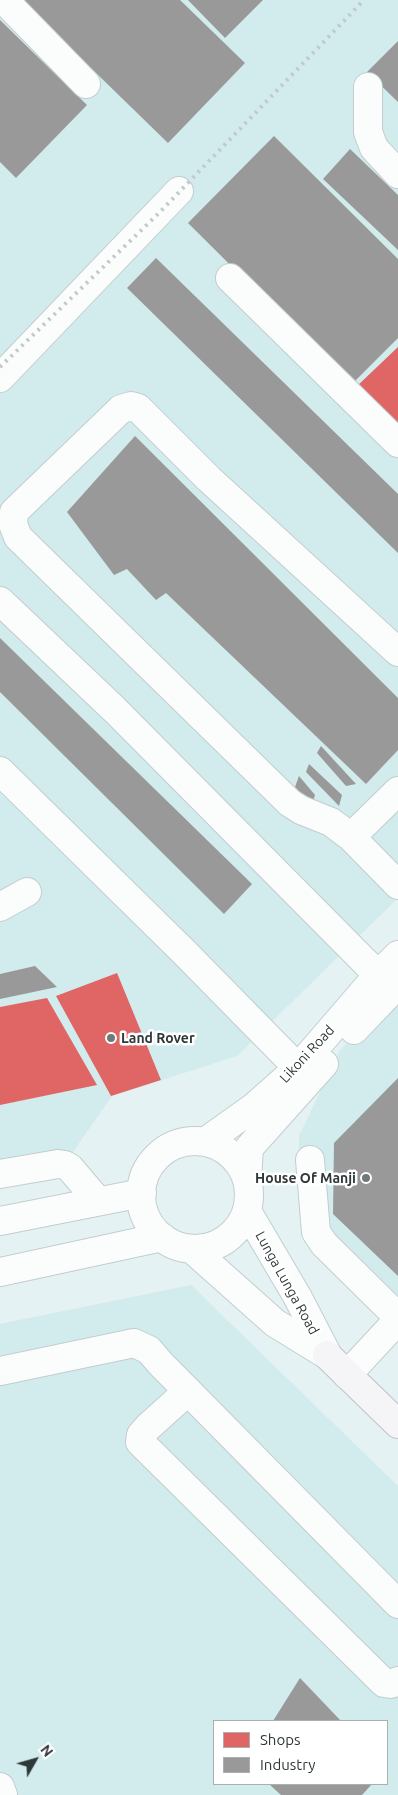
<!DOCTYPE html>
<html>
<head>
<meta charset="utf-8">
<style>
  body { margin:0 }
  #map { position:relative; width:398px; height:1795px; overflow:hidden; background:#e5f2f3; font-family:Ubuntu,sans-serif }
  canvas { display:block }
  .legend { position:absolute; left:213px; top:1720px; width:175px; height:65px; box-sizing:border-box; background:#fff; border:1px solid #acafb0; margin:0; padding:6px 9px; list-style:none; font-size:15px; color:#2f3839 }
  .legend li { display:flex; align-items:center; gap:10px; height:25px }
  .legend b { width:25px; border:1px solid #acafb0 }
  .north { position:absolute; left:10px; top:1735px; width:50px; height:50px; -webkit-text-stroke:4px #fff; paint-order:stroke; rotate:52deg; font-size:14px; font-weight:700; line-height:20px; text-align:center; color:#2f3839 }
  .north::after { content:''; display:block; margin:auto; width:18px; height:22px; background:#2f3839; clip-path:polygon(50% 0,100% 100%,50% 72%,0 100%) }
</style>
</head>
<body>
<div id="map">
<canvas width="398" height="1795"></canvas>
<ul class="legend">
<li><b style="height:14px;background:#e06666"></b>Shops</li>
<li><b style="height:14px;background:#999"></b>Industry</li>
</ul>
<div class="north">N</div>
</div>
<script>
const context = document.querySelector('canvas').getContext('2d');
context.lineJoin = 'round';
function fill(path, color) { context.fillStyle = color; context.fill(path, 'evenodd'); }
const toPath = rows => new Path2D(rows.map(r => 'M' + r).join(''));
function strokePath(path, color, width, dash) { context.strokeStyle = color; context.lineWidth = width; context.lineCap = dash ? 'butt' : 'round'; context.setLineDash(dash || []); context.stroke(path); }
function write(font, color, halo, rows, align = 'center') {
  context.font = font + ' Ubuntu,sans-serif'; context.lineWidth = 5; context.setLineDash([]); context.textBaseline = 'middle'; context.strokeStyle = halo; context.fillStyle = color; for (const [text, x, y, turn = 0] of rows) {
    context.save(); context.translate(x, y); context.rotate((+turn || 0) * Math.PI / 180); context.textAlign = isNaN(turn) ? turn : align; if (halo) context.strokeText(text, 0, 0); context.fillText(text, 0, 0); context.restore();
  }
}
fill(toPath([
  [0,0,398,0,398,898,237,1056,112,1096,61,1169,0,1180],
  [398,990,398,1309,299,1213,299,1136,340,1050],
  [191,1285,398,1486,398,1795,3,1795,0,1780,0,1324],
  [214,1721,387,1721,387,1784,214,1784]
]), '#d2ebec');
fill(toPath([
  [398,347,398,429,356,387],
  [117,973,161,1080,111,1096,56,996],
  [47,998,97,1085,0,1105,0,1007]
]), '#e06666');
fill(toPath([
  [21,0,180,0,245,63,168,143],
  [188,0,263,0,225,38],
  [0,20,87,105,16,178,0,162],
  [398,41,398,102,367,72],
  [274,136,398,259,398,338,351,385,188,223],
  [350,149,398,195,398,250,323,179],
  [156,258,398,494,398,553,127,288],
  [135,436,398,698,398,750,366,784,166,593,156,600,127,569,114,575,67,512],
  [0,638,252,884,224,914,0,692],
  [321,746,356,784,346,786,317,753],
  [309,764,342,795,339,806,306,772],
  [299,776,315,795,312,805,295,787],
  [35,966,57,987,0,999,0,974],
  [398,1078,398,1276,333,1214,334,1143],
  [300,1678,341,1721,273,1721],
  [269,1784,372,1784,362,1795,281,1795]
]), '#999');
const minor = toPath([
  [4,0,86,84],
  [368,87,368,132,374,148,398,174],
  [230,278,398,443],
  [0,378,179,191],
  [0,601,115,710,378,975],
  [398,652,209,479,138,408,131,406,121,409,14,512,13,524,18,537,290,803,301,810,331,822,351,837,398,885],
  [0,771,184,952,298,1068],
  [351,837,398,791],
  [0,907,27,892],
  [354,1030,398,984],
  '141 1195a54 54 0 1 1 108 0a54 54 0 1 1-108 0Z',
  [205,1142,254,1107,298,1068,378,975,398,955],
  [310,1160,316,1232,324,1244,398,1317],
  [0,1174,58,1164,65,1165,70,1168,98,1201],
  [247,1179,249,1148,324,1064],
  [247,1211,297,1296,327,1354],
  [0,1221,142,1193],
  [193,1250,275,1323,327,1355],
  [0,1272,162,1237],
  [0,1371,134,1343,149,1350,160,1363,398,1604],
  [347,1375,398,1320],
  [188,1391,148,1427,141,1435,140,1442,384,1683,391,1684,398,1681],
  [0,1787,3,1795]
]);
const major = toPath([
  [327,1355,398,1424]
]);
strokePath(minor, '#c3cdce', 30);
strokePath(major, '#c3c1ca', 30);
strokePath(minor, '#fbfdfd', 28);
strokePath(major, '#f5f4f7', 28);
strokePath(toPath([
  [0,367,159,213,364,0]
]), '#c4c8c8', 4, [2.5, 5]);
for (const [x, y, r, color] of [
  [111,1038,5,"#6f797a"],
  [366,1178,5,"#6f797a"]
]) { const dot = new Path2D(); dot.arc(x, y, r, 0, 2 * Math.PI); context.fillStyle = color; context.fill(dot); strokePath(dot, '#fff', 2); }
write('bold 14px', '#2f3839', '#fff', [
  ["Land Rover",121,1038],
  ["House Of Manji",356,1178,"right"]
], 'left');
write('14px', '#2f3839', '#fff', [
  ["Likoni Road",307,1054,-47],
  ["Lunga Lunga Road",287,1283,61]
]);
</script>
</body>
</html>
